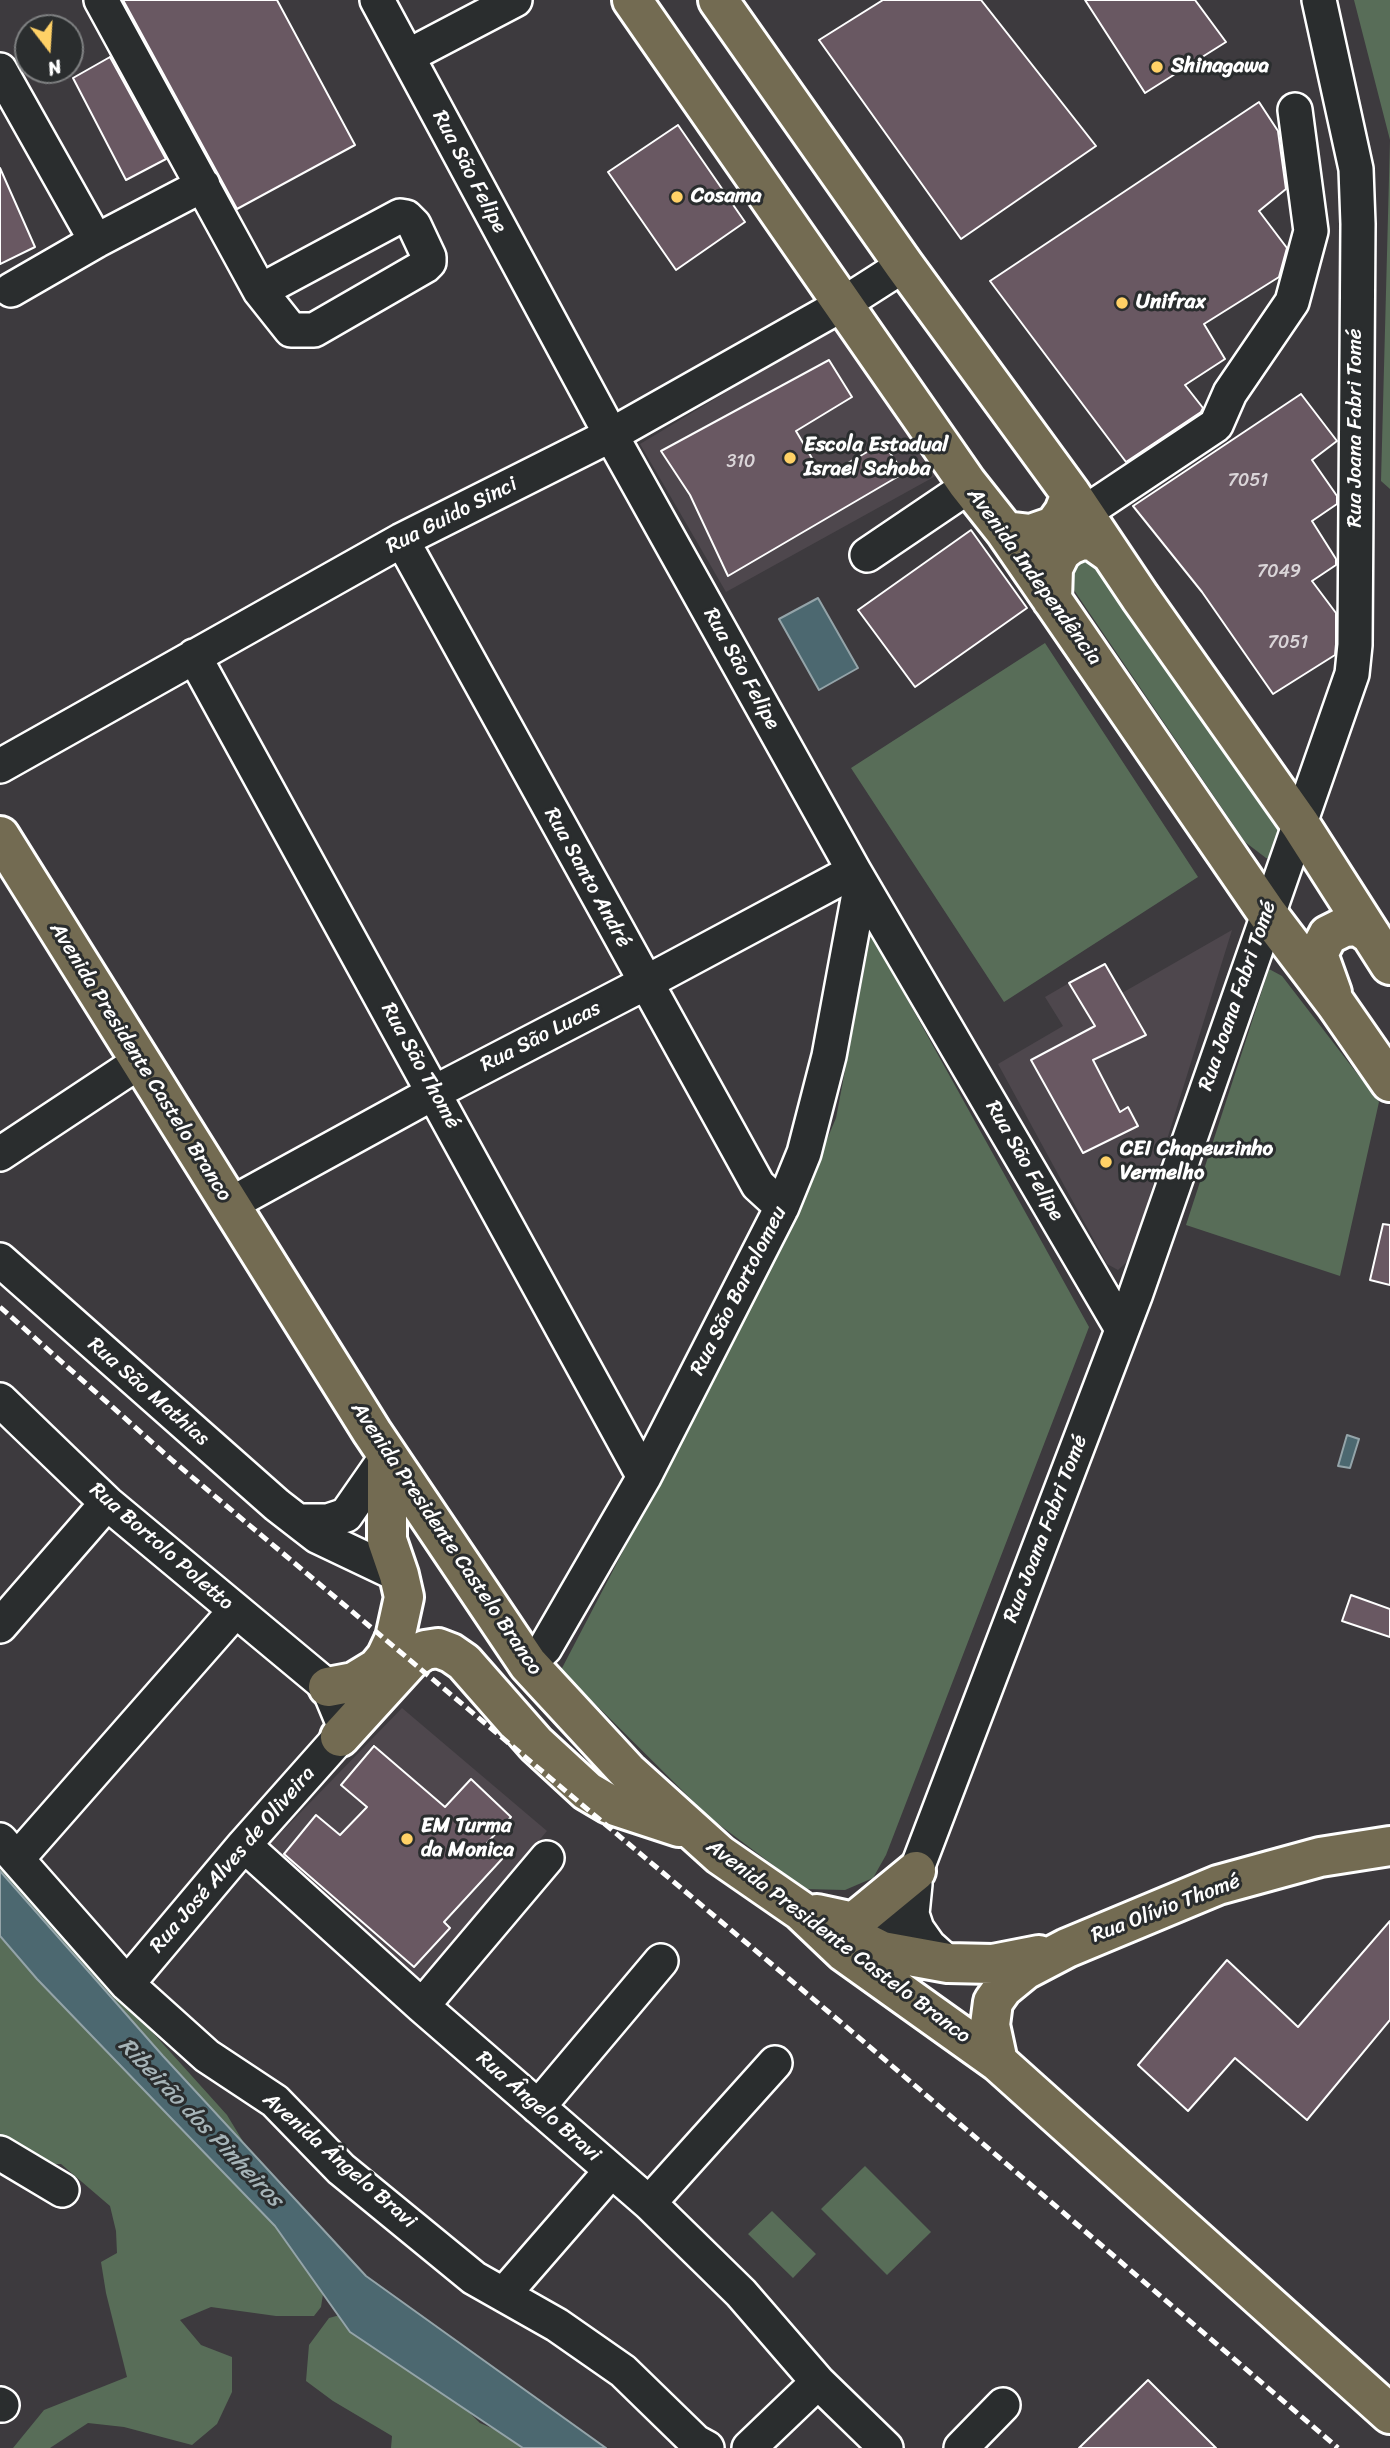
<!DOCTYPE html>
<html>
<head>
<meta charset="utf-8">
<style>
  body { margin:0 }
  #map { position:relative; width:1390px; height:2448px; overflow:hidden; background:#3d3a3e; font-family:Sriracha,sans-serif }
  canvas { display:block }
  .north { position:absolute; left:14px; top:14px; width:70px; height:70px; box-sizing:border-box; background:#2a2d2e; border:2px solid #7f8182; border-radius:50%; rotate:163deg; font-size:19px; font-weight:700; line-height:28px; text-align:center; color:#fff }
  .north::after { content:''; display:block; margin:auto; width:24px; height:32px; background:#ffd166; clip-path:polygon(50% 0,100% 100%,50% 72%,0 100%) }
</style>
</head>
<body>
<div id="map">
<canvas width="1390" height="2448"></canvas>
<div class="north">N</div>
</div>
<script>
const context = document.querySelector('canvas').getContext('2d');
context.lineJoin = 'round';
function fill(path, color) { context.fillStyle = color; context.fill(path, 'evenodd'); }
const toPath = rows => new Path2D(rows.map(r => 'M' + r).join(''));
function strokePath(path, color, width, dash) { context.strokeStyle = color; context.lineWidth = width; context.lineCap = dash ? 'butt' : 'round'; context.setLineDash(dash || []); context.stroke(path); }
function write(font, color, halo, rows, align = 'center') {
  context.font = font + ' Sriracha,sans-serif'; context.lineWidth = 6; context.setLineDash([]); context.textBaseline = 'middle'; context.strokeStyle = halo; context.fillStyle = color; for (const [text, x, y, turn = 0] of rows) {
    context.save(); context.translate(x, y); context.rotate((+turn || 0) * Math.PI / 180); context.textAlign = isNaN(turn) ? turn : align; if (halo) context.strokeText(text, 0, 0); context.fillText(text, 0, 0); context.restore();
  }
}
fill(toPath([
  [843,322,941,473,726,592,640,444],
  [1232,930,1130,1259,1118,1270,1107,1264,998,1064,1063,1026,1045,997,1069,983,1105,964,1122,993],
  [402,1708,547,1831,421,1980,267,1847]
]), '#4e474d');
fill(toPath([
  [1354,0,1390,0,1390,489,1381,481,1390,140],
  [1103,554,1290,829,1277,859,1266,858,1245,842,1063,574,1066,558],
  [1045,643,1198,877,1004,1002,851,768],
  [871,934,1089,1327,886,1855,873,1878,845,1890,805,1889,709,1817,561,1670,781,1249,836,1118],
  [1269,969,1282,976,1379,1102,1340,1276,1186,1225],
  [0,1863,227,2115,267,2181,328,2262,321,2307,314,2316,276,2316,211,2307,180,2320,201,2345,232,2357,232,2392,217,2424,192,2445,124,2427,88,2423,50,2448,13,2448,44,2410,127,2377,106,2293,101,2262,117,2253,116,2231,110,2206,61,2164,36,2164,0,2137],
  [865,2166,931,2232,887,2275,821,2209],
  [772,2211,816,2254,793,2278,748,2234],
  [362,2309,480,2423,496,2430,524,2448,391,2448,392,2436,333,2401,306,2381,309,2345,329,2318]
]), '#586d58');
const water = toPath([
  [818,598,858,668,819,690,779,619,818,598],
  [1347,1435,1359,1439,1350,1468,1338,1466,1347,1435],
  [0,1871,163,2056,366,2276,606,2448,523,2448,350,2332,275,2226,37,1979,0,1936,0,1871]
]);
fill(water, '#4c6870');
strokePath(water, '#94a4a9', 2);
const building = toPath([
  [123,0,277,0,355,145,237,209,123,0],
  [883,0,981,0,1096,146,961,239,819,40,883,0],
  [1085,0,1195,0,1226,42,1145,93,1085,0],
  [110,57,166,159,126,180,73,78,110,57],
  [1259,102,1278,131,1286,189,1259,211,1287,248,1279,277,1204,324,1225,359,1185,385,1203,408,1201,412,1126,462,990,281,1259,102],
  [678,125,745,222,676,270,608,172,678,125],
  [0,168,35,247,0,264,0,168],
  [829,360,852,397,796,431,823,477,883,443,904,473,728,576,690,495,661,451,829,360],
  [1301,394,1337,441,1312,460,1337,496,1337,504,1312,521,1336,559,1336,565,1312,581,1336,613,1336,644,1335,655,1273,694,1202,592,1133,506,1301,394],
  [971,530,1027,608,915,687,858,610,971,530],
  [1105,964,1146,1035,1093,1060,1120,1112,1128,1107,1138,1126,1083,1153,1031,1060,1095,1026,1069,983,1105,964],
  [1383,1224,1390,1225,1390,1285,1370,1280,1383,1224],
  [1351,1595,1390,1609,1390,1637,1342,1621,1351,1595],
  [374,1746,445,1807,471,1779,511,1817,487,1843,502,1859,444,1922,450,1928,414,1967,284,1854,316,1815,340,1835,367,1807,341,1785,374,1746],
  [1390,1921,1390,2020,1307,2120,1235,2058,1188,2111,1138,2065,1227,1960,1298,2027,1390,1921],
  [1148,2380,1216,2448,1079,2448,1148,2380]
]);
fill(building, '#695862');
strokePath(building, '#fff', 2);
const minor = toPath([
  [101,0,260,291,291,330,314,330,425,266,429,262,429,257,414,225,406,217,400,216,260,291],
  [377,0,611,435,854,871,1122,1329],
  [408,56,515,0],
  [0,70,96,241],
  [11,290,96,241,203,185],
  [1084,513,1216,425,1230,393,1292,302,1311,231,1295,110],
  [402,540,758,1185,782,1207],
  [867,555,969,486],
  [194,656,644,1477],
  [0,766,402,540,611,435,843,304,904,265],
  [0,1154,139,1062],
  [229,1205,435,1092,645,983,854,871],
  [0,1260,277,1505,317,1536,399,1575],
  [0,1400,107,1503,328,1687,343,1723,340,1737,244,1845,127,1984],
  [300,1521,328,1521,346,1515,387,1456],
  [0,1626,107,1503],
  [528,1664,545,1648,644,1477,782,1207,804,1153,829,1056,861,883],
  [0,1840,127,1984,207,2056,275,2101,341,2169,474,2278,557,2325,623,2371,696,2442,707,2448],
  [244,1845,422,2006,649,2203,741,2293,818,2382,886,2448],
  [17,1859,235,1611],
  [915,1884,912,1914,917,1929,929,1946,948,1963],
  [882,1951,916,1871,1135,1296,1352,674,1355,645,1358,224,1356,169,1319,0],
  [422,2006,547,1858],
  [538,2107,661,1961],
  [0,2153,62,2190],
  [649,2203,775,2063],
  [504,2294,611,2171],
  [0,2404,2,2405],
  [749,2448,818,2382],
  [961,2448,1003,2405]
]);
const major = toPath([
  [632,0,967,483,1005,531,1267,913,1336,1004,1390,1082],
  [718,0,904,265,1071,494,1140,597,1300,824,1390,965],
  [1005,531,1031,534,1054,526,1064,512,1071,494],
  [1052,600,1053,568,1061,552,1070,545,1082,540,1093,541,1110,553],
  [0,836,372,1432,528,1664,627,1771,720,1855,801,1911,844,1952,998,2062,1390,2414],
  [1332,993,1318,954,1328,935,1344,927,1358,926,1371,935],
  [328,1687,354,1682,377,1668,386,1657,395,1638,404,1597,399,1575,387,1540,387,1456],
  [340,1737,412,1658,425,1650,438,1648,451,1653,464,1662,536,1744,587,1791,609,1804,679,1827],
  [817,1914,854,1922,916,1871],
  [844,1932,882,1951,948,1963,993,1964,1039,1955],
  [998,2062,990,2025,993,2002,1003,1988,1025,1970,1067,1948,1218,1885,1320,1857,1390,1846]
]);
strokePath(minor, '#fff', 38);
strokePath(major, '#fff', 44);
strokePath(minor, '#2a2d2e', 33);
strokePath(major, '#736b52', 38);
strokePath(toPath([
  [0,1307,173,1461,856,2035,1338,2448]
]), '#fff', 5, [10, 5]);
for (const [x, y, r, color] of [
  [1157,67,7,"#ffd166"],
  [677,197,7,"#ffd166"],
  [1122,303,7,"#ffd166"],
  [790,458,7,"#ffd166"],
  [1106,1162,7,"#ffd166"],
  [407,1839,7,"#ffd166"]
]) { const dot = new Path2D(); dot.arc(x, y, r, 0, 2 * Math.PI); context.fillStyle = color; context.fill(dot); strokePath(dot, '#2a2d2e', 2.5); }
write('18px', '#dad5d8', null, [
  ["310",741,462],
  ["7051",1248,481],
  ["7049",1279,572],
  ["7051",1288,643]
]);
write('bold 21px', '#fff', '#2a2d2e', [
  ["Shinagawa",1171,67],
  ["Cosama",691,197],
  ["Unifrax",1136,303],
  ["Escola Estadual",804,446],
  ["Israel Schoba",804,470],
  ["CEI Chapeuzinho",1120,1150],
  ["Vermelho",1120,1174],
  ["EM Turma",421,1827],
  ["da Monica",421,1851]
], 'left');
write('21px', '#fff', '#2a2d2e', [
  ["Rua São Felipe",469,172,62],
  ["Rua Joana Fabri Tomé",1356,428,-90],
  ["Rua Guido Sinci",452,516,-27],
  ["Avenida Independência",1034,577,54],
  ["Rua São Felipe",741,669,61],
  ["Rua Santo André",587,878,61],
  ["Rua Joana Fabri Tomé",1238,996,-71],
  ["Rua São Lucas",541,1037,-27],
  ["Avenida Presidente Castelo Branco",140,1062,58],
  ["Rua São Thomé",420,1066,61],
  ["Rua São Felipe",1024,1161,60],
  ["Rua São Bartolomeu",739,1291,-63],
  ["Rua São Mathias",148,1392,41],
  ["Rua Joana Fabri Tomé",1046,1529,-69],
  ["Avenida Presidente Castelo Branco",446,1539,56],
  ["Rua Bortolo Poletto",161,1547,41],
  ["Rua José Alves de Oliveira",233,1860,-49],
  ["Rua Olívio Thomé",1166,1909,-21],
  ["Avenida Presidente Castelo Branco",838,1942,37],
  ["Rua Ângelo Bravi",538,2107,41],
  ["Avenida Ângelo Bravi",339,2161,41]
]);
write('italic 23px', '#a6b4b8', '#2a2d2e', [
  ["Ribeirão dos Pinheiros",200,2123,46]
]);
</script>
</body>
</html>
